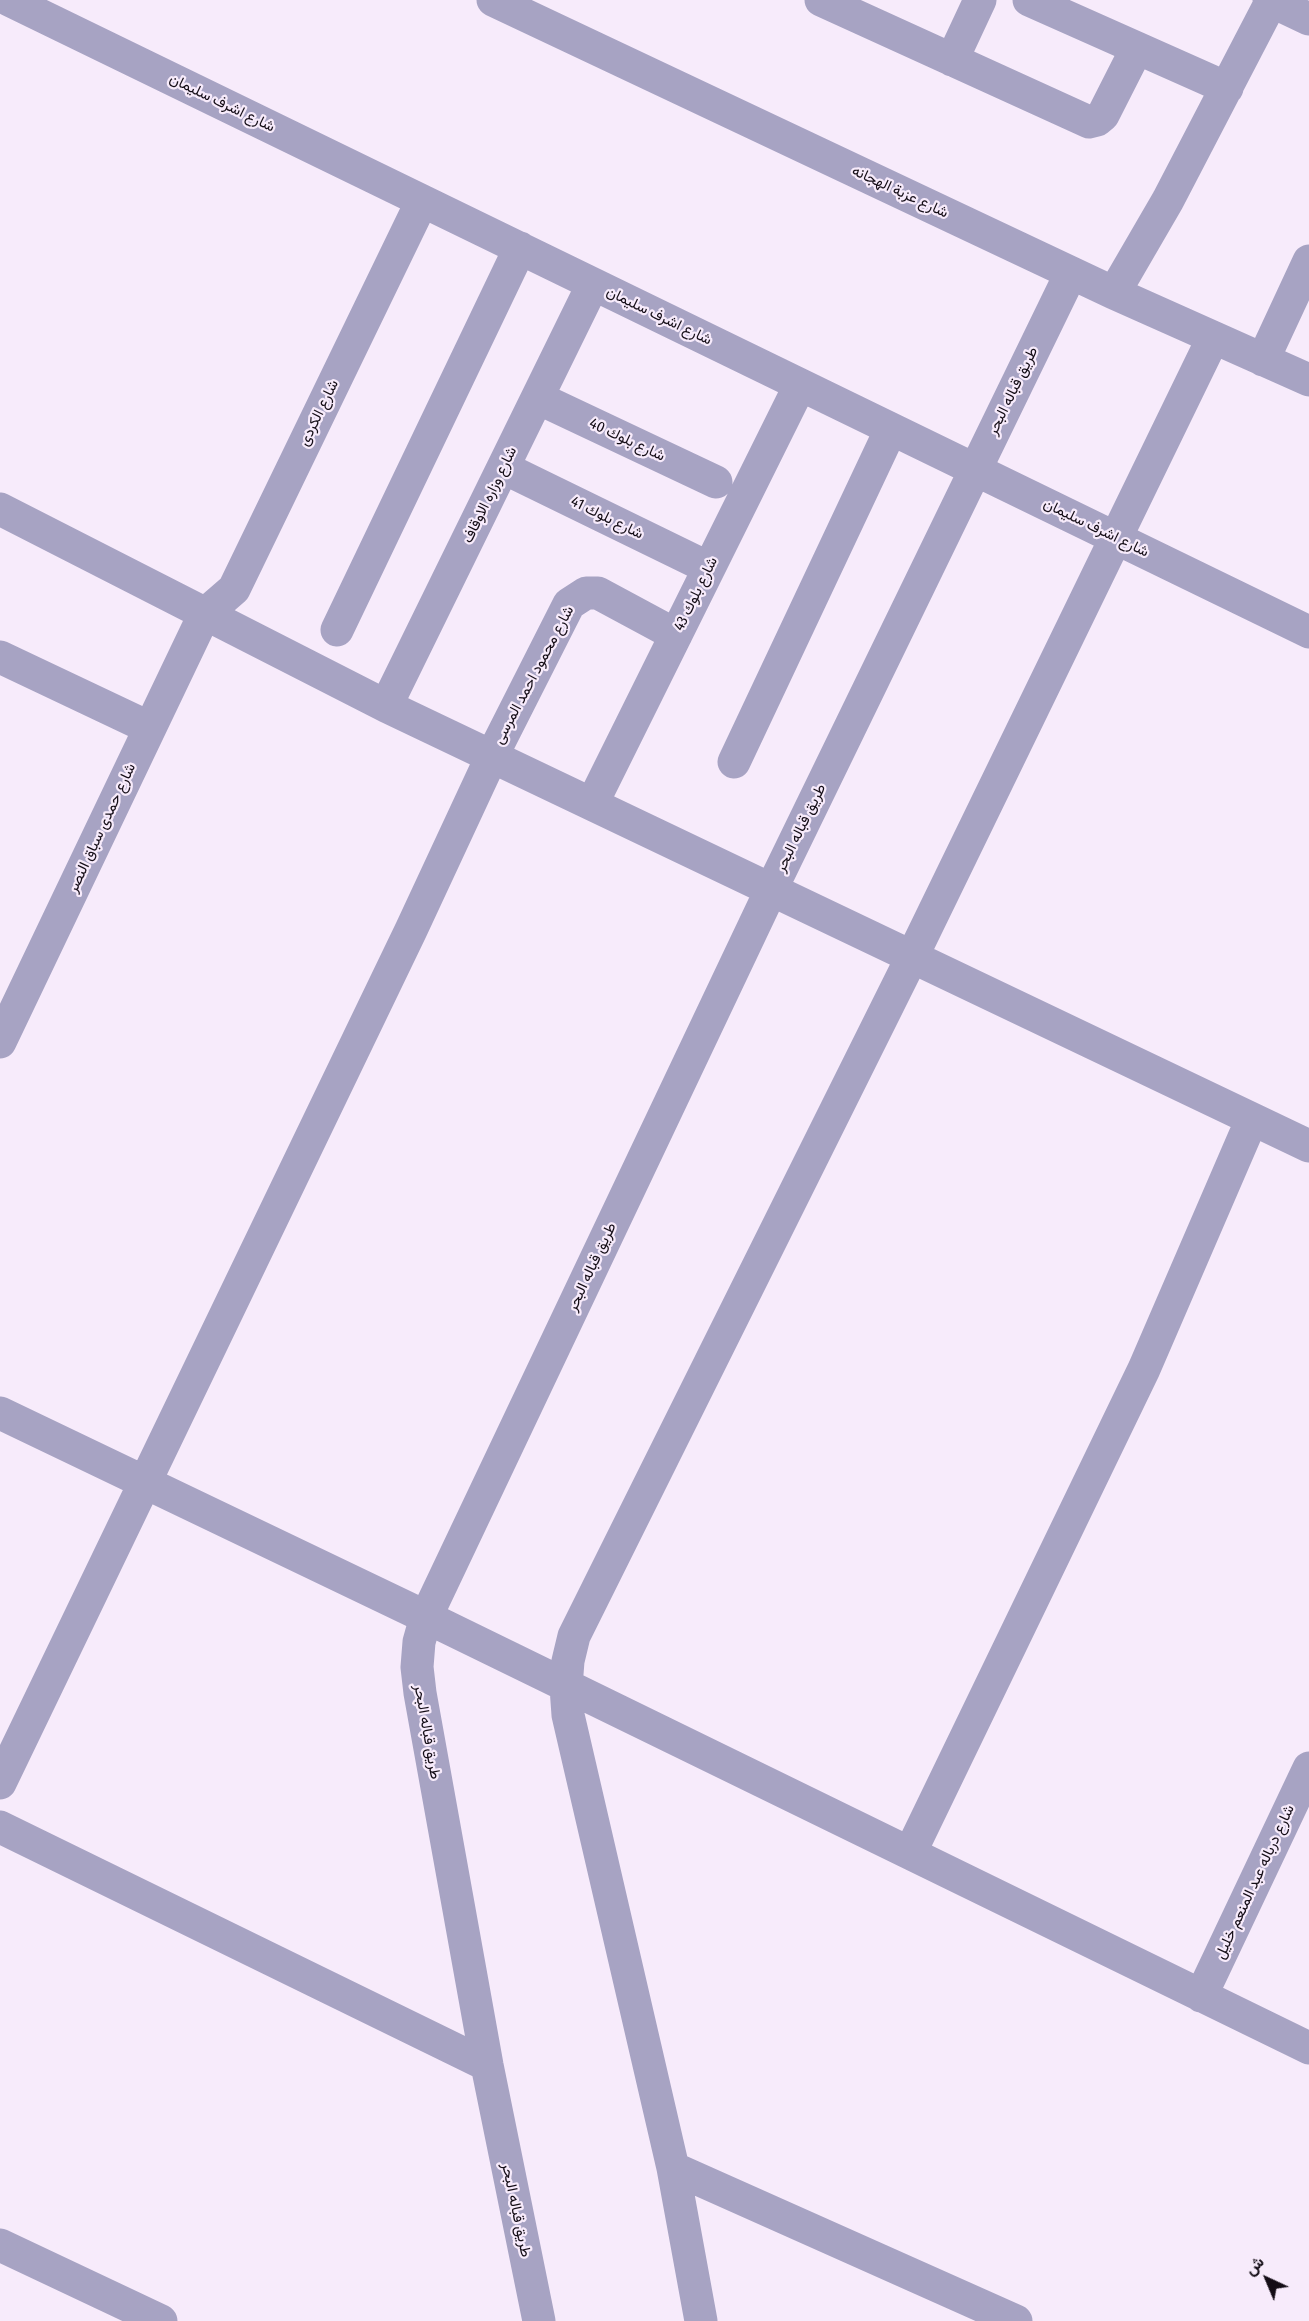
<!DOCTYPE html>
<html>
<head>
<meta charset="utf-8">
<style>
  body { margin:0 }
  #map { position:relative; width:1309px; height:2321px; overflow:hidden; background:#f7ebfb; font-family:"Fira Sans Condensed",Vazirmatn,sans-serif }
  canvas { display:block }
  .north { position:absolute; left:1237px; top:2249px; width:60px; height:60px; -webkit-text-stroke:4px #f7ebfb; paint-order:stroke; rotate:316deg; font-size:16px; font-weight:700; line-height:24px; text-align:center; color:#140d16 }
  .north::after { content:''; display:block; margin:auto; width:21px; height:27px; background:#140d16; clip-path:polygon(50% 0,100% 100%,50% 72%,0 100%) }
</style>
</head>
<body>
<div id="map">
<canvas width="1309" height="2321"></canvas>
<div class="north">ش</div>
</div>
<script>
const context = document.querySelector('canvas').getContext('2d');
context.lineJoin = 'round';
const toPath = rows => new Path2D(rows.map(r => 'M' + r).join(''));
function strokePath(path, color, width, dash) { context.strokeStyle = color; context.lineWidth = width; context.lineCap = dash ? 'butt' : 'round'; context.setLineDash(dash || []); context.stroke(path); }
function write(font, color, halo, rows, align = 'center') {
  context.font = font + ' "Fira Sans Condensed",Vazirmatn,sans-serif'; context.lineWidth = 4.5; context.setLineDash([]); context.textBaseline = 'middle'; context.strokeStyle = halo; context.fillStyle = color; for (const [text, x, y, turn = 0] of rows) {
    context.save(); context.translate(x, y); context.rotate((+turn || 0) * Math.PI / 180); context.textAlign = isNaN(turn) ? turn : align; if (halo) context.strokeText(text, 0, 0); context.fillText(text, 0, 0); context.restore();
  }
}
strokePath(toPath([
  [9,0,1309,632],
  [493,0,1114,293,1309,380],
  [821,0,1089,122,1097,120,1103,115,1137,48],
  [1029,0,1227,88],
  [1269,0,1309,19],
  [952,60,980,0],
  [1114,293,1168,200,1272,0],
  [1263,360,1309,261],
  [538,398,716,482],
  [504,468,709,568],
  [0,509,386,706,1309,1146],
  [337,630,520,248],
  [0,657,150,728],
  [386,706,593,284],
  [734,762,891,429],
  [592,804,800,385],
  [0,1042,204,615,234,589,422,201],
  [0,1413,426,1617,1309,2048],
  [0,1783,411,930,492,756,569,604,586,593,598,593,676,635],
  [0,1827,487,2065],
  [910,1853,1144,1369,1252,1119],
  [1201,1996,1309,1768],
  [673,2168,1016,2321],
  [0,2245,161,2321],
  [539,2321,487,2065,420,1693,417,1667,419,1642,426,1617,771,890,1071,273],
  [701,2321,673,2168,568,1715,566,1687,568,1661,574,1636,912,957,1213,338]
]), '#a7a3c3', 33);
write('15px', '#140d16', '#f7ebfb', [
  ["شارع اشرف سليمان",222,103,26],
  ["شارع عزبة الهجانه",900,192,25],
  ["شارع اشرف سليمان",659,316,26],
  ["طريق قباله البحر",1013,391,-64],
  ["شارع الكردى",319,413,-64],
  ["شارع بلوك 40",627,440,25],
  ["شارع وزاره الاوقاف",490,495,-64],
  ["شارع بلوك 41",607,518,26],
  ["شارع اشرف سليمان",1096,528,26],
  ["شارع بلوك 43",696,594,-64],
  ["شارع محمود احمد المرسى",534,675,-62],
  ["شارع حمدى سباق النصر",102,828,-65],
  ["طريق قباله البحر",801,828,-64],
  ["طريق قباله البحر",592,1267,-65],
  ["طريق قباله البحر",427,1732,80],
  ["شارع درباله عبد المنعم خليل",1255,1882,-65],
  ["طريق قباله البحر",516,2210,78]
]);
</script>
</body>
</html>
